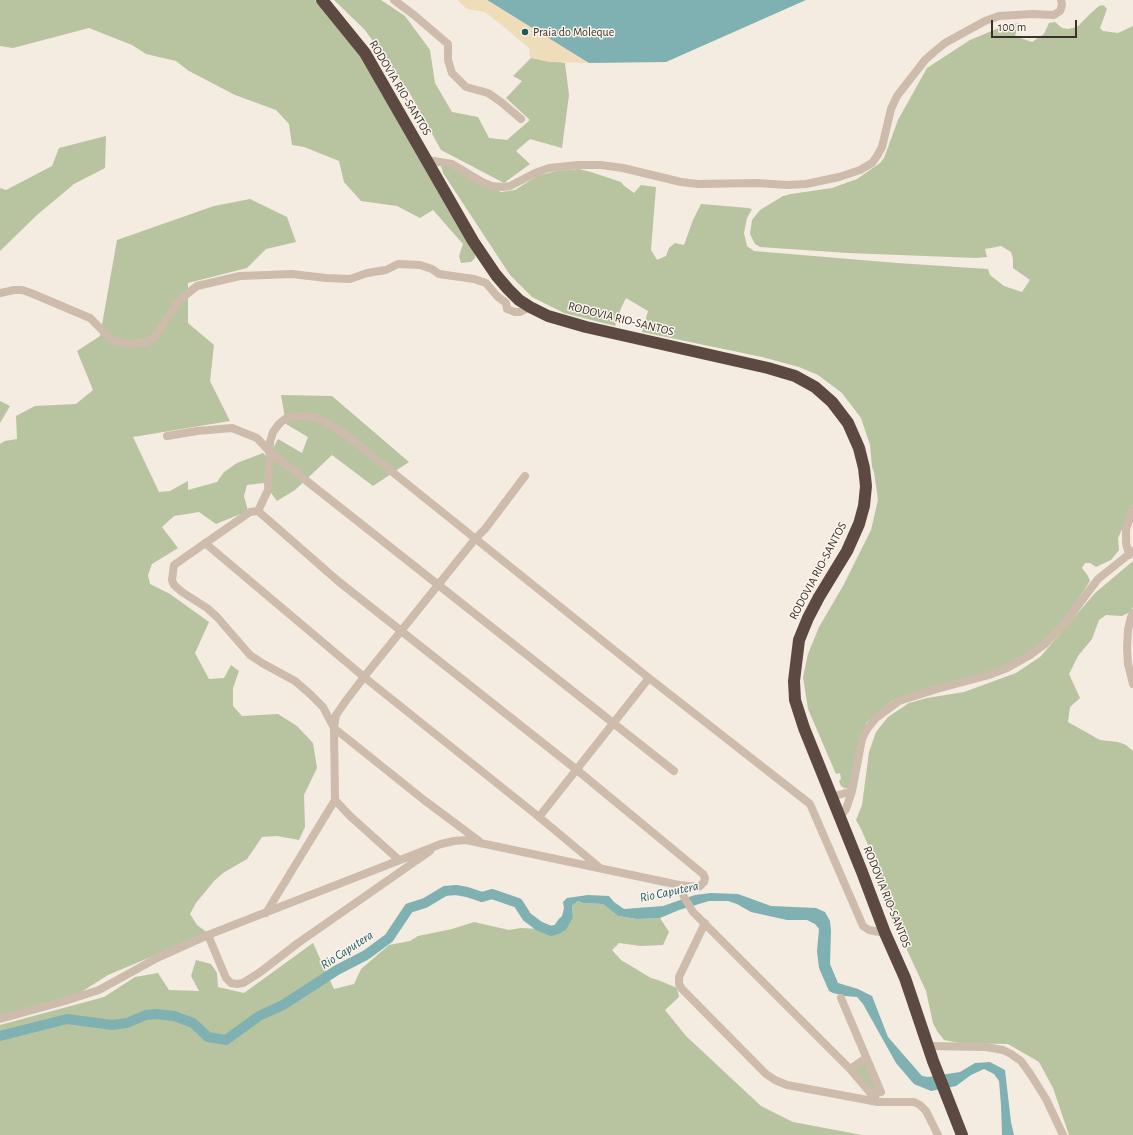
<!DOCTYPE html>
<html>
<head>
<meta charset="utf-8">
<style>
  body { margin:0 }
  #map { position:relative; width:1133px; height:1135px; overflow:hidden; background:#f4ebe1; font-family:"Alegreya Sans",sans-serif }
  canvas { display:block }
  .scale { position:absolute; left:991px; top:20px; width:86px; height:18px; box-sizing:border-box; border:2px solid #3b302b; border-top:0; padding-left:5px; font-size:12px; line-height:14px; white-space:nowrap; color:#3b302b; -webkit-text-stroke:3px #fbf5ee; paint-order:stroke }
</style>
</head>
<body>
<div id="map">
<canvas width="1133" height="1135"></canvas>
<div class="scale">100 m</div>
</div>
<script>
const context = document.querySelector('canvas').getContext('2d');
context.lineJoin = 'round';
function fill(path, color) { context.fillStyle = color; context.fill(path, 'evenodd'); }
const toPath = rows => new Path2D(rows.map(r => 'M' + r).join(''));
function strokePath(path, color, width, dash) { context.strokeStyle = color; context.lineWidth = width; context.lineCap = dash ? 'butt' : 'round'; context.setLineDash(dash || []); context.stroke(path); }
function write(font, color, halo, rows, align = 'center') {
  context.font = font + ' "Alegreya Sans",sans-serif'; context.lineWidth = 3; context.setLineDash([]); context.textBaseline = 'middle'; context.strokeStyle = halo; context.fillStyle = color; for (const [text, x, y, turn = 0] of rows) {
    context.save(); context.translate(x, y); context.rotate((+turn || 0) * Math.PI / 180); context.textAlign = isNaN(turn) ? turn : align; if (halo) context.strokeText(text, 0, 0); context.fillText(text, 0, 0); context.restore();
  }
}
fill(toPath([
  [0,0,315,0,359,53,476,249,475,258,471,262,461,263,459,256,463,244,433,210,420,218,397,206,361,201,344,182,339,161,304,147,292,145,289,124,276,110,235,95,189,71,176,61,146,54,132,45,89,28,13,48,0,46],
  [334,0,381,0,405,16,430,50,435,83,452,112,478,117,489,138,507,140,530,120,506,98,522,81,513,76,531,58,565,63,569,95,562,148,530,139,516,151,530,164,504,183,441,150,409,92,365,30],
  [1103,5,1107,9,1100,28,1103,31,1118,33,1133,26,1133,505,1118,538,1119,550,1111,560,1096,567,1090,563,1085,563,1082,568,1088,576,1090,581,1063,623,1034,649,1001,670,892,701,866,723,850,788,844,788,841,786,839,781,841,779,840,773,836,774,808,709,803,677,808,654,819,627,843,586,871,530,878,500,874,472,872,467,870,445,861,418,842,393,818,375,799,367,762,357,642,332,648,311,626,298,621,308,615,326,564,313,532,297,510,275,443,173,441,166,446,164,501,192,515,190,537,176,556,171,579,169,591,172,621,182,623,185,634,193,641,185,656,187,651,250,657,260,666,256,669,248,675,243,684,245,693,220,701,204,748,208,752,209,747,218,744,233,747,246,754,251,897,263,988,269,990,275,1004,286,1022,292,1030,280,1013,268,1013,259,1011,252,1001,246,985,249,987,257,976,258,848,253,760,247,755,244,750,234,752,220,760,210,783,196,791,194,832,188,857,179,880,163,884,158,898,120,927,68,970,40,1006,25,1019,23,1015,36,1032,42,1044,34,1049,23,1055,22,1062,28,1068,29,1077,27,1090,14,1099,6],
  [106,136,105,168,74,184,37,215,0,251,0,188,6,190,52,166,59,148],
  [250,199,287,217,296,242,266,249,247,268,188,283,188,323,214,345,210,381,230,421,133,437,159,492,170,491,188,481,188,490,217,482,224,472,237,463,263,453,268,458,278,439,302,453,308,437,286,424,281,395,332,396,409,462,373,486,332,455,295,490,277,501,264,483,247,485,244,496,248,511,216,524,199,512,174,516,162,527,178,548,152,564,148,575,150,584,170,594,209,622,195,653,209,679,224,678,231,665,239,671,233,688,233,706,242,716,278,714,297,726,313,743,317,768,304,795,305,827,299,840,277,836,262,837,247,859,223,873,214,881,196,903,190,914,197,925,208,933,108,975,72,998,0,1017,0,444,5,441,17,439,16,416,35,406,76,404,93,390,77,351,100,336,117,240,214,206],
  [0,401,10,406,0,423],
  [1133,561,1133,607,1130,612,1122,616,1106,615,1099,620,1092,639,1078,656,1069,674,1080,698,1070,707,1068,722,1100,740,1118,742,1126,745,1133,751,1133,1135,1069,1135,1053,1088,1039,1062,1008,1044,960,1043,944,1040,937,1031,933,1023,926,991,901,937,884,890,875,861,861,829,856,820,862,805,869,752,876,732,888,717,909,703,927,698,964,692,1016,673,1040,657,1095,593],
  [578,901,583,903,603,904,618,916,637,919,660,918,669,932,663,945,641,946,619,943,612,950,621,960,651,978,658,980,677,988,679,997,665,1010,686,1036,761,1106,793,1122,862,1135,0,1135,0,1025,104,997,135,977,158,973,169,990,199,991,191,976,196,960,211,964,217,973,218,987,244,993,313,943,334,989,354,984,361,969,389,945,410,941,418,936,452,929,474,922,509,930,521,928,539,929,555,935,573,917,572,906],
  [865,1060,879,1091,873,1092,852,1069]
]), '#b8c4a0');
fill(toPath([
  [457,0,486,0,589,63,549,62,531,58,529,53,530,49,504,27,485,12,467,9]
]), '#efdcb8');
fill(toPath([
  [487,0,806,0,666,62,589,63],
  [711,893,738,894,771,906,816,908,825,912,830,921,831,931,830,964,838,983,858,989,872,996,888,1037,922,1076,928,1077,960,1072,975,1063,990,1062,1005,1070,1011,1122,1014,1135,1002,1135,1001,1105,999,1081,994,1074,984,1069,971,1075,956,1086,931,1091,914,1084,896,1063,863,1004,857,997,845,996,833,993,829,991,819,968,817,951,819,929,815,924,807,920,787,920,751,912,737,904,728,901,709,901,679,910,660,918,637,919,618,916,603,904,583,903,578,901,572,906,573,917,566,930,554,935,551,931,558,926,559,919,562,916,564,908,563,902,567,898,588,895,609,896,614,902,624,909,663,906,695,895]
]), '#7fb0b2');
strokePath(toPath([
  [0,1036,67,1019,112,1025,127,1023,146,1015,156,1014,174,1016,193,1023,208,1037,226,1040,259,1016,283,1005,337,970,366,955,389,938,409,908,425,903,445,891,456,890,467,892,482,897,492,894,518,903,527,917,539,926,551,931,558,929,562,923]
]), '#7fb0b2', 10);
strokePath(toPath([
  [394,0,414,15,448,44,448,60,452,73,466,87,488,93,501,102,521,119],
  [427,160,452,164,482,182,492,186,502,187,510,186,535,173,549,168,578,165,601,165,623,168,681,182,698,184,757,183,787,185,806,184,839,177,860,170,872,163,877,156,882,147,891,109,897,96,925,60,934,52,945,43,985,21,999,16,1033,14,1054,15,1060,11,1062,5,1061,0],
  [0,293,14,290,22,290,31,293,90,318,111,339,122,343,132,344,147,342,155,336,176,305,183,297,197,286,240,276,292,274,326,278,350,279,367,273,386,270,398,264,420,265,432,269,439,274,474,279,486,283,497,296,506,303,507,309,515,312,520,312,530,307],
  [167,436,197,431,232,428,257,438,270,452,674,771],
  [258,511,268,490,270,442,273,432,279,424,285,419,293,416,302,416,313,417,325,422,345,434,649,678,810,804,863,926,869,930,885,933],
  [205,543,364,677,475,539,485,529,525,476],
  [1129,555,1126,543,1126,529,1133,510],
  [1133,613,1131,617,1128,630,1127,648,1128,664,1133,684],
  [832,797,852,791],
  [335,800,334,728,323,707,310,694,295,681,262,663,250,655,217,617,207,608,182,592,174,585,172,580,174,565,250,512,258,511,338,581,577,770,703,874,705,878,704,882,699,887,679,885],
  [539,817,649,678],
  [839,818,846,809,852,791,862,739,867,729,876,718,899,701,937,689,989,675,1007,668,1030,655,1045,644,1064,624,1098,579,1133,551],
  [479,841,424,800,334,728,336,715,345,702,364,677,539,817,599,867],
  [266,913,335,800,350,816,399,860],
  [705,923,679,977,679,984,682,989,766,1074,775,1080,787,1085,878,1102],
  [208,935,226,978,231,983,237,984,243,983,259,973,298,943,430,851],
  [841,998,881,1092,872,1094],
  [0,1019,65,1001,99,990,157,958,208,935,441,844,454,841,466,840,679,885,684,897,693,912,850,1069,878,1102,914,1102,920,1105,926,1111,938,1135],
  [929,1046,986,1047,1003,1050,1011,1054,1021,1061,1031,1075,1046,1099,1063,1135],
  [850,1069,866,1058]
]), '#cdbbac', 8);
strokePath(toPath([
  [322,0,365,53,473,241,496,275,508,289,519,300,530,307,548,316,586,327,768,368,795,376,815,387,832,402,848,423,859,448,864,468,866,486,864,506,859,524,847,551,819,597,808,618,799,640,794,681,795,700,804,728,862,872,885,933,905,978,933,1061,962,1135]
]), '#5c4a42', 12);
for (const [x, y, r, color] of [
  [525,32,4,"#1f5a5e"]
]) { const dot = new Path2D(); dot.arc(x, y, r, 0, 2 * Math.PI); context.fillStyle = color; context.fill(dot); strokePath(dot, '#fbf5ee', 1.5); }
write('12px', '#3b302b', '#fbf5ee', [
  ["Praia do Moleque",533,32]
], 'left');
write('12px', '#3b302b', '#fbf5ee', [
  ["RODOVIA RIO-SANTOS",400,88,59],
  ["RODOVIA RIO-SANTOS",621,319,14],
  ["RODOVIA RIO-SANTOS",818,571,-62],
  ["RODOVIA RIO-SANTOS",887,897,68]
]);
write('italic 13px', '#1f5a5e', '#fbf5ee', [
  ["Rio Caputera",669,892,-12],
  ["Rio Caputera",347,950,-33]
]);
</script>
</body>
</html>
